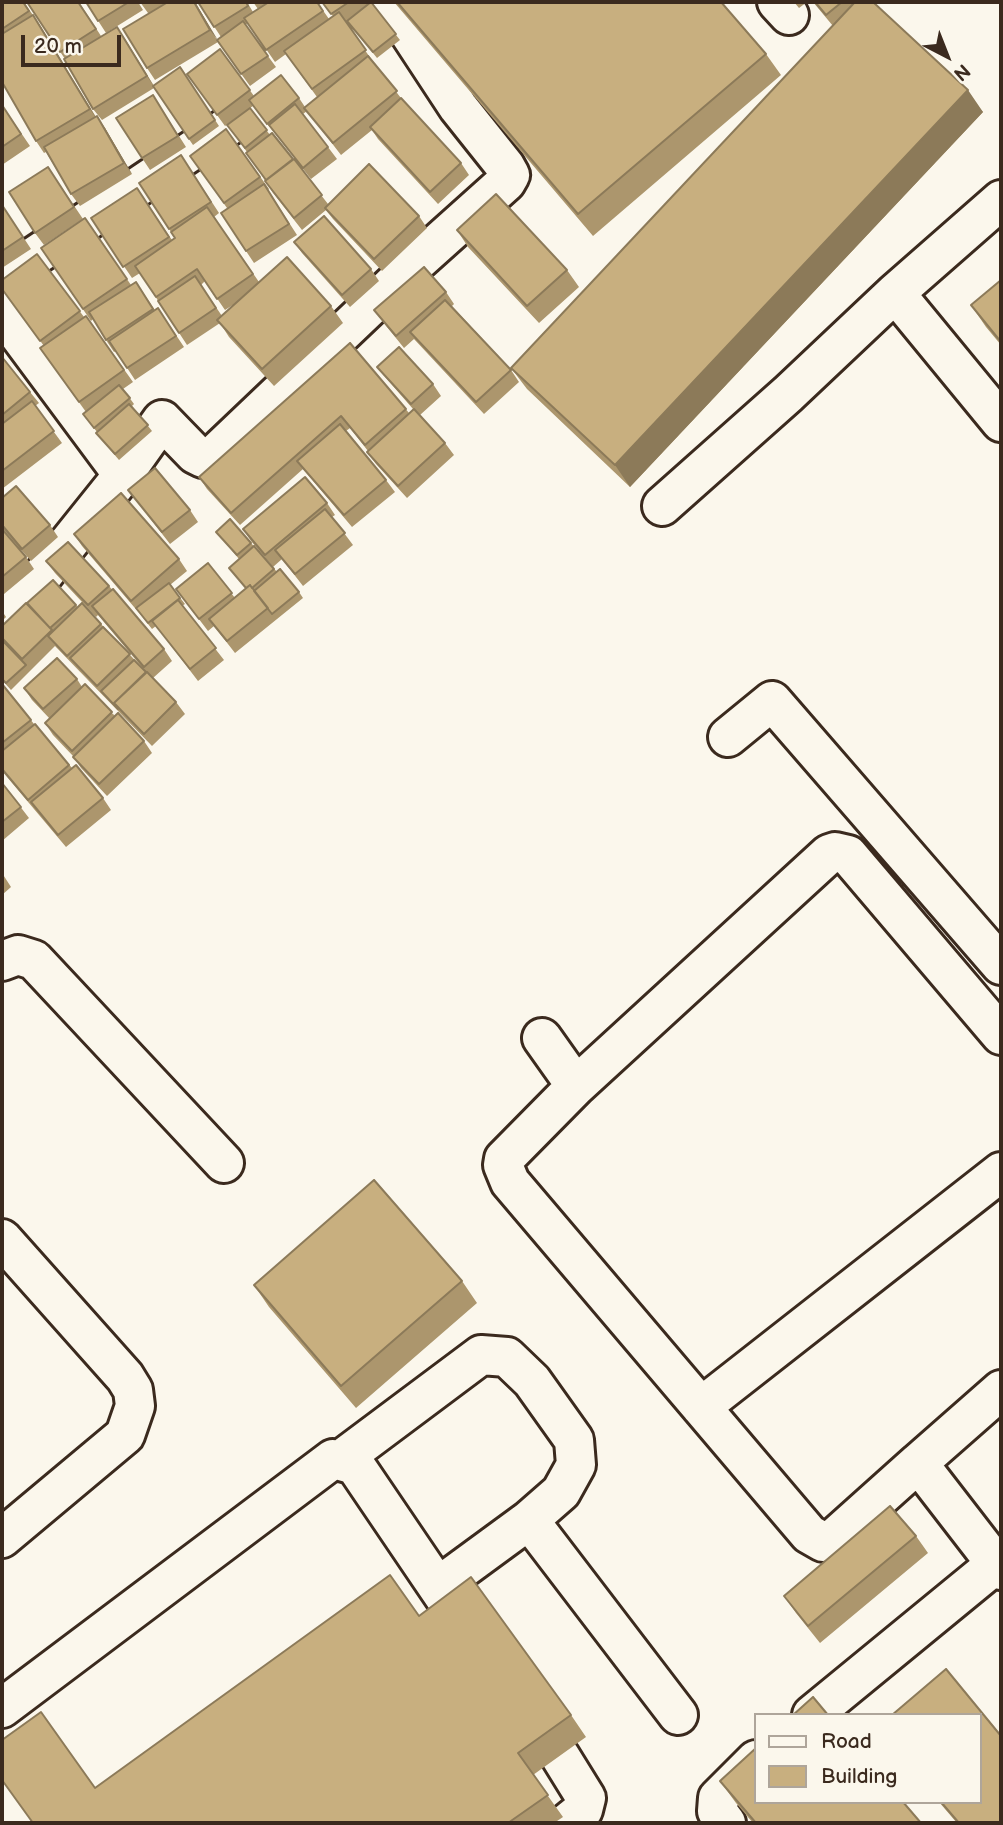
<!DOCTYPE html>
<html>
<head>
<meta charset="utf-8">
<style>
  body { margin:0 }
  #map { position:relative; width:1003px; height:1825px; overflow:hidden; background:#fbf7ec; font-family:"Balsamiq Sans",sans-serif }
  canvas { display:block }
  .frame { position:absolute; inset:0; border:4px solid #3b2a1e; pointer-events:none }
  .legend { position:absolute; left:754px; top:1713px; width:228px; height:91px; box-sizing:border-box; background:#fbf7ec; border:2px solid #aea59a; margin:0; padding:9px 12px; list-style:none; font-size:21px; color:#3b2a1e }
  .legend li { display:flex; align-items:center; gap:14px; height:35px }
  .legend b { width:35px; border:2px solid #aea59a }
  .north { position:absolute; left:912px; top:21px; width:70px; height:70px; -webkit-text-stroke:5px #fbf7ec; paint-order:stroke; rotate:138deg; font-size:19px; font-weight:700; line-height:28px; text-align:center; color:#3b2a1e }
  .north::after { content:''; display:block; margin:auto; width:24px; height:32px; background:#3b2a1e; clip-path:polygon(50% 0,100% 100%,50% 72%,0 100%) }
  .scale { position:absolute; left:21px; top:35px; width:100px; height:32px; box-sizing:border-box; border:4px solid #3b2a1e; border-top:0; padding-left:9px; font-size:21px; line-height:24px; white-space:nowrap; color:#3b2a1e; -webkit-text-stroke:5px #fbf7ec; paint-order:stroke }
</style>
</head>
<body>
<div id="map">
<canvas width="1003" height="1825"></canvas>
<div class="frame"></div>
<ul class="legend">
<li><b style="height:9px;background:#fbf7ec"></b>Road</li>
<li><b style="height:19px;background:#c8af7f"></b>Building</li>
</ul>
<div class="north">N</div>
<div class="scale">20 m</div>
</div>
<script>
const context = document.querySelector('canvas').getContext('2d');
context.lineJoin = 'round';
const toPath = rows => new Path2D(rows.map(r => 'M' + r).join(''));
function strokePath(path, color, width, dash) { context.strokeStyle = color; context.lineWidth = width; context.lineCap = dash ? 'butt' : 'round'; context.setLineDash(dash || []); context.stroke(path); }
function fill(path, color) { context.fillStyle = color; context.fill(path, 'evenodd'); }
const minor = toPath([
  [777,2,789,15],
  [1001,200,895,293,1001,422],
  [2,278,233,123],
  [2,312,123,475],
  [662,506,788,394,895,293],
  [2,626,123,475,162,420,195,454,203,458,212,457,419,260,506,182,510,175,505,166,458,107,389,2],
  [728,737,772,701,1001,965],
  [2,961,18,955,34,960,224,1163],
  [1001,1035,848,855,835,852,829,854,576,1086,504,1159,503,1165,510,1182,809,1534,823,1542,831,1541,918,1463,996,1564,1001,1560],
  [542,1038,576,1086],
  [2,1239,125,1377,133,1390,135,1406,125,1435,2,1538],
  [701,1407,1001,1172],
  [342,1459,481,1355,507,1357,532,1381,574,1440,576,1465,561,1492,529,1520,439,1586],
  [918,1463,1001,1390],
  [529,1520,678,1715],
  [2,1708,333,1459,355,1465,458,1617],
  [812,1715,996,1564,1001,1570],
  [560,1756,586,1798,583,1810,567,1823],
  [726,1823,717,1811,718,1798,756,1760]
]);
strokePath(minor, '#3b2a1e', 44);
strokePath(minor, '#fbf7ec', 38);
fill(toPath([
  [2,2,24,2,41,27,96,117,105,128,132,174,80,206,71,194,46,152,44,153,36,141,2,82],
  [27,2,79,2,101,36,125,39,154,86,180,67,219,126,193,145,154,88,102,120,93,109,65,59],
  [86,2,138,2,143,10,106,33],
  [140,2,195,2,217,40,221,37,198,2,247,2,253,12,258,9,253,2,317,2,329,19,333,16,322,2,373,2,371,3,400,40,377,58,352,27,354,16,345,22,374,63,404,102,461,163,469,175,438,204,378,139,372,130,341,155,307,111,303,114,337,159,311,179,253,106,250,108,270,135,293,159,328,204,419,216,427,228,382,271,333,219,326,210,302,230,273,193,247,152,227,125,243,113,225,126,187,74,220,49,254,96,299,98,305,107,317,97,286,54,275,62,248,23,245,25,276,67,250,86,218,42,155,80,147,68,148,13],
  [394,2,721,2,766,54,781,75,593,236],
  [794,2,807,2,799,8],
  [813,2,874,2,983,112,630,487,527,389,511,368,833,26],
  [153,95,186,147,150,170,142,158],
  [2,105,30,146,2,165],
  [226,129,269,189,268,190,297,235,254,263,246,251,227,208,190,156],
  [48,167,83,219,44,245,35,233],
  [189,167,219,213,214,217,259,282,331,306,343,323,274,386,229,337,220,323,187,345,140,273,132,278,91,218,137,188,172,240,175,238,139,183],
  [205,281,225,310,236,303,222,316,201,285],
  [2,205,31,249,2,268],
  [85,218,131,285,136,282,155,310,158,308,184,347,135,380,116,351,114,352,106,340,93,319,91,321,41,248],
  [457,230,567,270,579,287,539,323,468,247],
  [294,242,371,269,379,281,350,307,302,253],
  [37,254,84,317,86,316,133,382,123,389,134,404,132,406,152,431,119,460,101,439,97,432,83,414,86,412,40,348,44,346,2,289],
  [1001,280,1001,345,986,327,971,305],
  [446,292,454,304,452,306,511,370,519,382,484,414,414,339,404,348,383,322,374,310],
  [350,343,409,413,413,409,386,378,377,367,433,384,441,396,420,415,445,443,454,455,407,498,376,464,367,452,368,451,350,428,346,431,386,480,395,492,352,527,303,469,240,525,207,489,199,477],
  [2,357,30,392,39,403,35,406,62,443,2,489],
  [128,490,190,510,198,522,170,544],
  [2,498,50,525,58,537,31,561,2,528],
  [327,503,335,515,332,517,353,545,303,586,282,559,273,567,251,541,243,529],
  [2,529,26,557,34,569,4,594,2,592],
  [216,532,251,543,277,572,299,592,303,598,235,653,214,626,208,631,176,589,208,563,235,598,246,589,229,568,239,559],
  [74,534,179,559,187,571,170,585,185,604,182,606,224,660,198,681,156,626,152,629,140,614,82,546],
  [46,561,109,586,164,649,172,661,153,678,176,702,185,714,152,746,55,646,11,690,2,680,2,626,32,609,27,603,76,605,78,608,101,624,146,672,98,615,96,617,55,573],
  [2,611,6,617,2,621],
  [77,679,82,687,144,741,152,753,107,796,81,768,73,756,53,735,45,723,50,719,32,700,24,688],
  [2,684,34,724,35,724,72,768,103,798,111,810,66,847,2,771],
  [2,783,29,818,2,841],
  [2,873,11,887,2,895],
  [462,1281,477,1303,356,1408,269,1307,254,1285],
  [916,1536,928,1553,820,1643,796,1613,784,1596],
  [419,1616,571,1715,586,1737,533,1775,563,1817,554,1823,32,1823,95,1788],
  [720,1781,921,1823,753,1823,736,1803],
  [939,1802,980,1802,1001,1823,957,1823]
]), '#ac966d');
fill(toPath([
  [194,2,195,2,219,42,210,30],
  [33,15,41,27,98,121,90,109],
  [117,27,125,39,155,88,147,76],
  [968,90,983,112,630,487,615,465],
  [97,116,105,128,132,174,124,163]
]), '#8c7a59');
const building = toPath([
  [2,2,23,2,29,11,2,29,2,2],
  [27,2,78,2,96,29,60,52,27,2],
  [86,2,129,2,98,21,86,2],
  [168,2,194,2,210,30,147,68,123,29,168,2],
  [198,2,246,2,248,6,214,27,198,2],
  [269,2,317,2,323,11,266,50,244,18,269,2],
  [322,2,349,2,331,14,322,2],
  [371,2,396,34,373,52,347,21,371,2],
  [397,2,721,2,766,54,578,214,397,2],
  [815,2,842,2,826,15,815,2],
  [855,2,873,2,968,90,615,465,511,368,855,2],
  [339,12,366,50,312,89,284,51,339,12],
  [33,15,90,109,36,141,2,82,2,34,33,15],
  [243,21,268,56,241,74,217,40,243,21],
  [117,27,147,76,93,109,64,59,117,27],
  [220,49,250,90,217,115,187,74,220,49],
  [368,56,397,91,333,143,304,108,368,56],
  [180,67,215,120,189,139,153,86,180,67],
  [281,75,299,98,267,124,249,100,281,75],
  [153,95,178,136,142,158,116,118,153,95],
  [401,98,461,163,430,192,370,127,401,98],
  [295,104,328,147,303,168,269,125,295,104],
  [2,105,21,134,2,147,2,105],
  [250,108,267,130,245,148,227,125,250,108],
  [97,116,124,163,71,194,44,147,97,116],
  [226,129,260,177,224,203,190,156,226,129],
  [272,133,293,159,266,180,246,153,272,133],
  [181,155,211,202,169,229,139,183,181,155],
  [294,159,322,195,294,218,265,181,294,159],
  [369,164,419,216,374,259,325,208,369,164],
  [48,167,74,207,35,233,9,192,48,167],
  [264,184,289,224,246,251,221,213,264,184],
  [137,188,169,237,123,267,91,218,137,188],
  [496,194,567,270,527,306,457,230,496,194],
  [2,205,23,237,2,251,2,205],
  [207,207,253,274,217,299,197,269,156,297,135,266,175,238,171,232,207,207],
  [324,216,371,269,342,295,294,242,324,216],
  [85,218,127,279,83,309,41,248,85,218],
  [37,254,80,311,40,341,2,289,2,280,37,254],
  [287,257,331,306,262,369,217,320,287,257],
  [424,267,446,292,396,336,374,310,424,267],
  [195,276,216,308,179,333,158,301,195,276],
  [1001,280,1001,342,971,305,1001,280],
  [136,282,153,309,106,340,89,312,136,282],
  [445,300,511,370,476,402,410,332,445,300],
  [158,308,176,336,127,368,109,341,158,308],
  [86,316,124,370,79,402,40,348,86,316],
  [350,343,406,409,365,445,341,416,231,513,199,477,350,343],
  [399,347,433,384,411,404,377,367,399,347],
  [2,357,30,392,2,415,2,357],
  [119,385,130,398,94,428,83,414,119,385],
  [32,401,54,431,2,471,2,424,32,401],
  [129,404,148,425,115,454,96,433,129,404],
  [414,409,445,443,398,486,367,452,414,409],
  [340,424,386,480,344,515,297,461,340,424],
  [155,468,190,510,162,532,128,490,155,468],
  [305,477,327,503,265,555,243,529,305,477],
  [16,486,50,525,22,549,2,525,2,498,16,486],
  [121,493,179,559,131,601,74,534,121,493],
  [325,509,345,533,295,574,275,550,325,509],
  [230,519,251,543,237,555,216,532,230,519],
  [2,529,26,557,2,577,2,529],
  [68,542,109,586,88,605,46,561,68,542],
  [254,546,274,569,252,588,250,585,246,588,229,568,254,546],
  [208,563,232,593,199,619,176,589,208,563],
  [280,569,299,592,272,614,254,591,280,569],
  [53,580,76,605,50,628,27,603,53,580],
  [169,583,180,598,148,623,136,608,169,583],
  [250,585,268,608,227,641,209,619,250,585],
  [113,589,164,649,144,667,92,606,113,589],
  [178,600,216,648,190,669,152,621,178,600],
  [26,603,52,630,22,659,2,638,2,626,26,603],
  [82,603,101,624,67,656,48,636,82,603],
  [103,627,130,654,97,686,70,658,103,627],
  [2,640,26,665,6,683,2,679,2,640],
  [57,658,77,679,43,709,24,688,57,658],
  [134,660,146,672,114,703,118,709,101,691,134,660],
  [147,672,176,702,144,734,114,703,147,672],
  [2,684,31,720,2,743,2,684],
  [85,684,112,712,72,751,45,723,85,684],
  [118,713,144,741,99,784,73,757,118,713],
  [35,724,69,765,28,800,2,769,2,751,35,724],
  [76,765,103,798,58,835,31,802,76,765],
  [2,783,21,807,2,822,2,783],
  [374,1180,462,1281,341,1386,254,1285,374,1180],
  [890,1506,916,1536,808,1626,784,1596,890,1506],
  [390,1575,419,1616,471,1577,571,1715,518,1753,548,1795,508,1823,33,1823,2,1780,2,1740,41,1712,95,1788,390,1575],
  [946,1669,1001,1736,1001,1823,959,1823,941,1802,980,1802,980,1715,892,1715,946,1669],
  [813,1697,828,1715,793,1715,813,1697],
  [756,1748,756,1802,903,1802,921,1823,756,1823,720,1781,756,1748]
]);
fill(building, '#c8af7f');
strokePath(building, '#8c7a59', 2);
</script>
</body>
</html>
